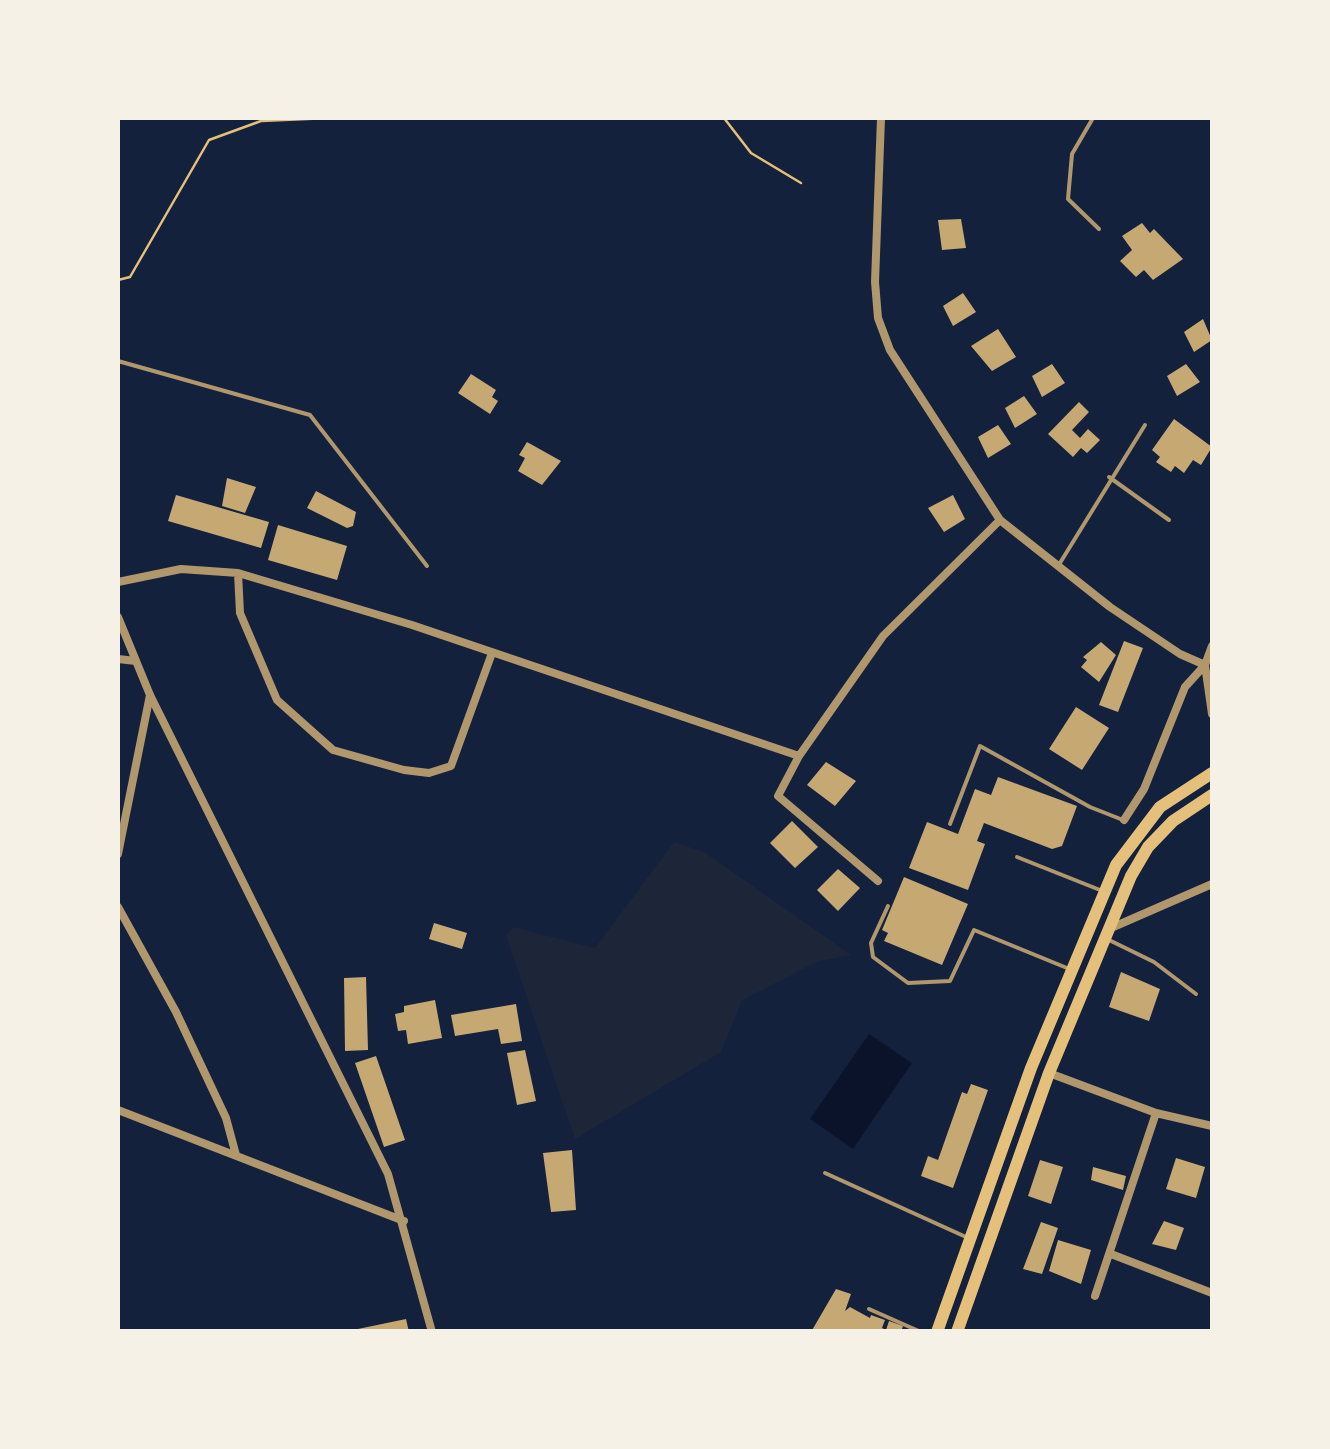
<!DOCTYPE html>
<html>
<head>
<meta charset="utf-8">
<style>
  body { margin:0 }
  #map { position:relative; width:1330px; height:1449px; overflow:hidden; background:#14213d; font-family:"Exo 2",sans-serif }
  canvas { display:block }
  .frame { position:absolute; inset:0; border:120px solid #f6f1e7; pointer-events:none }
</style>
</head>
<body>
<div id="map">
<canvas width="1330" height="1449"></canvas>
<div class="frame"></div>
</div>
<script>
const context = document.querySelector('canvas').getContext('2d');
context.lineJoin = 'round';
function fill(path, color) { context.fillStyle = color; context.fill(path, 'evenodd'); }
const toPath = rows => new Path2D(rows.map(r => 'M' + r).join(''));
function strokePath(path, color, width, dash) { context.strokeStyle = color; context.lineWidth = width; context.lineCap = dash ? 'butt' : 'round'; context.setLineDash(dash || []); context.stroke(path); }
fill(toPath([
  [674,842,704,852,851,955,819,961,742,1000,721,1052,575,1139,506,935,513,927,595,948]
]), '#1d2539');
fill(toPath([
  [869,1034,912,1063,853,1149,810,1119]
]), '#0b132b');
fill(toPath([
  [961,219,966,248,942,250,938,220],
  [1142,223,1150,233,1154,229,1183,259,1153,280,1144,270,1136,277,1120,261,1132,250,1122,236],
  [963,293,976,312,953,326,943,306],
  [1203,319,1212,340,1194,352,1184,332],
  [998,329,1016,357,992,371,971,346],
  [1052,364,1065,383,1042,397,1032,376],
  [1186,364,1200,382,1177,396,1167,376],
  [471,374,496,390,492,397,498,401,490,414,458,393],
  [1024,396,1037,414,1015,428,1005,408],
  [1079,402,1089,412,1072,430,1080,438,1088,429,1100,440,1087,453,1081,448,1073,457,1048,434],
  [1174,419,1212,447,1201,465,1193,460,1184,473,1175,466,1171,472,1156,462,1160,457,1152,450],
  [998,425,1011,444,988,458,978,437],
  [527,442,561,461,542,485,518,471,525,458,519,455],
  [227,478,256,487,245,513,222,506],
  [316,491,356,512,353,526,347,528,307,508],
  [176,495,269,522,261,548,168,521],
  [953,495,965,519,944,532,928,508],
  [278,525,347,546,337,580,268,560],
  [1124,641,1143,648,1118,712,1099,705],
  [1101,642,1116,655,1099,682,1081,667,1087,660,1083,657],
  [1076,707,1109,728,1082,770,1049,749],
  [826,762,856,781,835,806,807,785],
  [998,777,1077,806,1062,846,1052,849,984,823,977,841,985,844,968,890,909,868,927,822,958,834,975,789,991,795],
  [792,821,818,847,795,868,770,843],
  [838,869,860,888,838,911,817,890],
  [904,877,968,904,942,965,884,941,888,933,882,930],
  [434,923,467,933,462,949,429,939],
  [1121,972,1160,989,1149,1021,1109,1007],
  [366,977,368,1050,345,1051,344,978],
  [435,1000,442,1038,408,1044,406,1030,398,1031,395,1014,404,1012,404,1006],
  [516,1004,522,1041,501,1044,498,1029,455,1036,451,1015],
  [525,1050,536,1101,517,1105,507,1053],
  [376,1056,405,1140,384,1147,355,1063],
  [971,1084,988,1090,953,1188,921,1176,928,1156,938,1160,962,1092,967,1094],
  [572,1150,576,1210,551,1212,543,1153],
  [1176,1158,1205,1167,1196,1198,1166,1189],
  [1040,1160,1063,1167,1051,1204,1028,1196],
  [1093,1167,1126,1176,1123,1190,1091,1180],
  [1164,1221,1184,1228,1176,1250,1152,1244],
  [1041,1222,1058,1228,1042,1274,1023,1269],
  [1058,1240,1091,1250,1081,1284,1049,1271],
  [836,1289,851,1294,845,1311,850,1307,870,1318,871,1315,885,1320,882,1328,886,1330,889,1321,903,1326,901,1332,811,1332],
  [406,1319,409,1332,353,1332,353,1330]
]), '#c6a872');
strokePath(toPath([
  [724,118,751,153,801,183],
  [118,280,130,277,209,140,261,121,330,118]
]), '#e5c07b', 2.5);
strokePath(toPath([
  [1093,118,1072,154,1068,199,1099,229],
  [118,361,310,415,427,566],
  [1109,477,1169,520],
  [1060,563,1145,425],
  [950,824,980,746,1090,807,1123,820],
  [1017,857,1100,890],
  [888,906,871,943,873,957,908,983,950,981,974,930,1067,968],
  [1107,939,1154,962,1196,994],
  [825,1173,966,1237],
  [869,1309,921,1332]
]), '#b1986c', 4);
strokePath(toPath([
  [881,118,875,282,878,318,890,350,1000,520,1110,607,1180,654,1205,665],
  [238,573,240,613,277,700,333,750,404,770,429,773,451,766,492,653],
  [118,582,181,569,238,573,412,625,799,756],
  [118,617,150,695,388,1174,432,1332],
  [118,659,136,661],
  [1205,665,1212,714],
  [1124,820,1144,789,1185,687,1205,665,1212,646],
  [118,854,150,695],
  [878,881,778,796,799,756,883,636,1000,520],
  [118,907,176,1012,226,1118,236,1155],
  [1111,928,1212,884],
  [1049,1073,1156,1113,1212,1126],
  [118,1110,404,1221],
  [1111,1254,1212,1293],
  [1095,1296,1156,1113]
]), '#b1986c', 8);
strokePath(toPath([
  [937,1332,1031,1068,1116,865,1160,807,1212,773],
  [957,1332,1049,1073,1131,876,1148,847,1173,821,1212,795]
]), '#e5c07b', 12);
</script>
</body>
</html>
